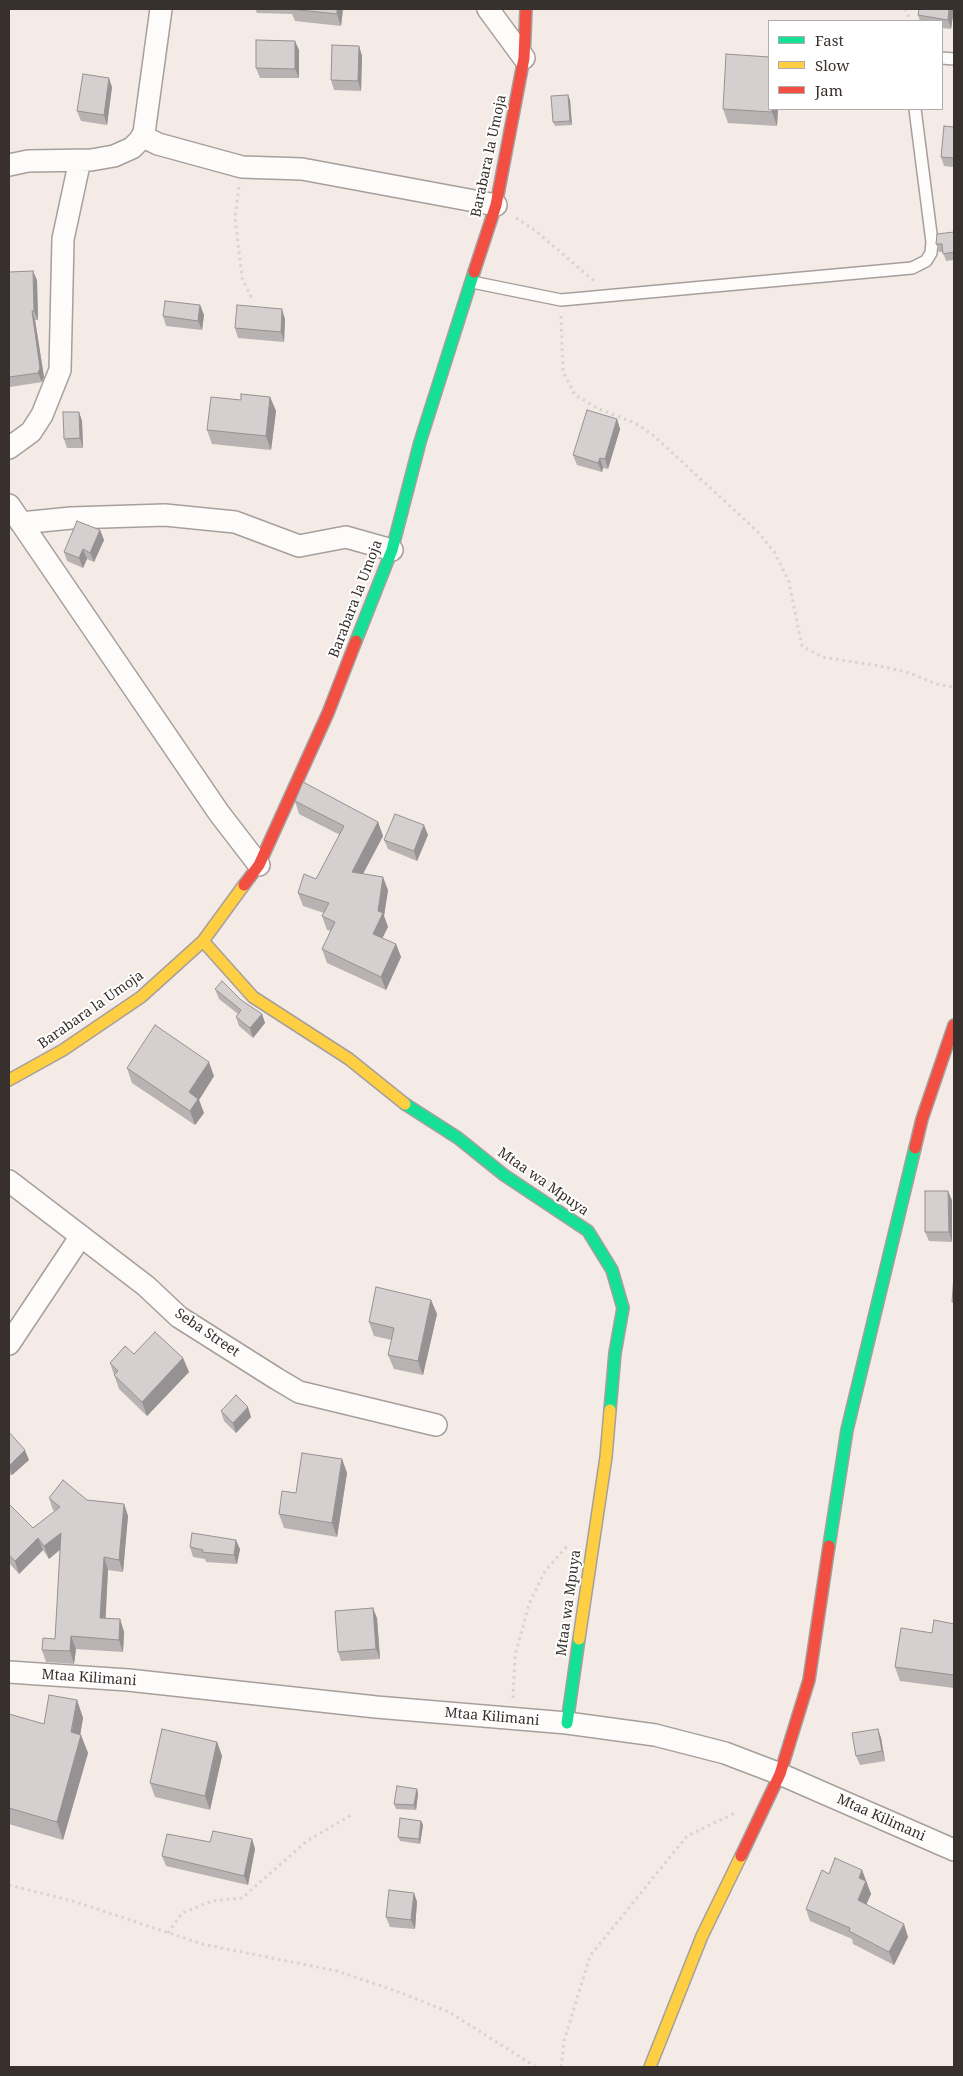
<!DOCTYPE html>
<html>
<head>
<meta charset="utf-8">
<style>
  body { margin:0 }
  #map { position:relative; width:963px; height:2076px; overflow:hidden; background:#f4eae6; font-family:"Noto Serif",serif }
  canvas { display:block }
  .frame { position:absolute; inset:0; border:10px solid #37302d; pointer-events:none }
  .legend { position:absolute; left:768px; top:20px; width:175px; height:90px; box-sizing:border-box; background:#fff; border:1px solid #afacab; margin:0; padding:6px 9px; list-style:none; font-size:15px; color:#37302d }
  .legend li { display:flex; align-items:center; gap:10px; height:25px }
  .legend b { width:25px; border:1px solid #afacab }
</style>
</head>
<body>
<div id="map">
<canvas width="963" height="2076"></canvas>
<div class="frame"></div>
<ul class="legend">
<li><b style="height:6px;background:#16e098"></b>Fast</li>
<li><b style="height:6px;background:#ffcf43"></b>Slow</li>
<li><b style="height:6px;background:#f24e42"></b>Jam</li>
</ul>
</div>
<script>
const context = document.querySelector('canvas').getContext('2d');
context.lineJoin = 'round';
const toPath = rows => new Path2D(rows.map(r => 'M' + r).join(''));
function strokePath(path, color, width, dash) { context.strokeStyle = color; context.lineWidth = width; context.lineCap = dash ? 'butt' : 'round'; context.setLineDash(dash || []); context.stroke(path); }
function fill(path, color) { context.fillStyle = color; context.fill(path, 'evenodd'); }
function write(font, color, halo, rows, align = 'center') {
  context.font = font + ' "Noto Serif",serif'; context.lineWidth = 4; context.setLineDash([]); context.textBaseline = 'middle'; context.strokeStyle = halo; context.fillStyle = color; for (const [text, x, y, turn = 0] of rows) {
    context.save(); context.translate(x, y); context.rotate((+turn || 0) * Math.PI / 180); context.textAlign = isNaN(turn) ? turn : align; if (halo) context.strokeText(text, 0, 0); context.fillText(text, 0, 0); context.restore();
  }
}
const lane = toPath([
  [942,58,954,59],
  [472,282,561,300,912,268,926,261,931,253,932,242,915,109]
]);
const street = toPath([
  [488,9,524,58],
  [142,136,158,144,242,167,302,169,496,205],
  [9,165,28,161,91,160,114,156,132,148,139,141,144,133,161,9],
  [9,448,31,432,42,415,60,370,63,239,80,160],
  [9,505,219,813,259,865],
  [21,523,71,518,165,515,235,522,299,546,346,537,392,550],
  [9,1181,146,1286,179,1317,277,1379,299,1392,436,1425],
  [9,1344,81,1236],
  [9,1672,128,1680,376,1707,567,1723,655,1735,725,1753,780,1774,954,1850]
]);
const fast = toPath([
  [356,641,392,550,420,442,474,272],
  [405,1104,458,1138,504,1175,588,1231,612,1270,623,1308,615,1353,610,1410],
  [829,1546,847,1430,915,1148],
  [567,1723,579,1639]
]);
const slow = toPath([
  [203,941,253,997,349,1059,405,1104],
  [9,1080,63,1050,141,997,203,941,244,885],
  [579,1639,606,1457,610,1410],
  [650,2067,702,1936,741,1856]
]);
const jam = toPath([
  [474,272,496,205,524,58,526,9],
  [244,885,259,865,328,713,356,641],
  [915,1148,922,1119,954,1025],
  [741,1856,780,1774,809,1680,829,1546]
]);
strokePath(lane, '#a69f9c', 14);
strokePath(street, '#a69f9c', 24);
strokePath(fast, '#a69f9c', 14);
strokePath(slow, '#a69f9c', 14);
strokePath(jam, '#a69f9c', 14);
strokePath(toPath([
  [905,9,911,21],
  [239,187,235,217,242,278,253,301],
  [516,218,536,231,594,281],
  [561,316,563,372,575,395,599,409,635,423,653,435,757,531,775,553,789,582,802,646,822,657,880,666,910,673,936,684,954,687],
  [513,1698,515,1656,529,1604,545,1571,569,1544],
  [9,1885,76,1902,202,1944,337,1971,396,1991,449,2012,536,2067],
  [168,1933,182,1913,212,1901,242,1898,307,1841,353,1814],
  [561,2067,564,2041,590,1956,687,1836,735,1813]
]), '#d7d4d2', 3, [2.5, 4]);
strokePath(lane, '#fdfcfb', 11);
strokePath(street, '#fdfcfb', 21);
strokePath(fast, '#16e098', 11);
strokePath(slow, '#ffcf43', 11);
strokePath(jam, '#f24e42', 11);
fill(toPath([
  [255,9,343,9,341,26,295,21,292,14,257,13],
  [954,9,951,29,942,28,942,21,920,21,918,15],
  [359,46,362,56,361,91,334,90,331,80],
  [299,50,299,78,260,78,256,68],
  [112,87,107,125,81,121,77,111],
  [568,95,570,100,572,125,555,126,553,122],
  [723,109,778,109,777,126,728,123],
  [954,127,954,167,944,166,941,157],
  [954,232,954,260,946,261,943,252,939,252,936,244],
  [9,272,37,280,38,320,35,320,44,377,42,382,10,387,9,383],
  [200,305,204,315,202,330,166,326,163,316],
  [285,319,284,342,238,338,235,328],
  [270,397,276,411,271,450,212,444,207,430,241,400],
  [79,412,82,421,83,448,67,448,64,439],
  [617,419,620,429,608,469,603,468,602,472,577,465,573,455],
  [100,530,104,540,94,562,87,559,83,568,67,561,64,552],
  [295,801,378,822,383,836,363,874,388,890,384,916,388,927,382,938,396,944,401,957,386,990,327,963,322,949,331,931,327,930,322,916,324,913,303,906,298,893,316,879,340,835,299,814],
  [428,835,417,861,388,849,384,840],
  [215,989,241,1000,262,1014,265,1023,253,1038,239,1026,236,1017,238,1014,219,999],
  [127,1068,214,1076,199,1100,204,1113,195,1125,132,1083],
  [952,1200,952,1242,929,1241,925,1232],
  [431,1300,437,1314,423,1375,394,1369,388,1355,392,1340,374,1336,369,1322],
  [134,1354,183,1358,189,1372,147,1416,119,1389,110,1363],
  [221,1411,251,1417,236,1433,224,1421],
  [9,1432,29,1460,12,1475,9,1475],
  [342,1459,347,1473,337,1537,284,1528,279,1514,296,1493],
  [49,1498,87,1500,124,1504,128,1516,123,1572,108,1570,105,1618,120,1619,124,1632,123,1652,76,1649,74,1664,46,1662,42,1650,55,1639,60,1550,49,1559,43,1550,19,1574,10,1564,9,1565,9,1504,33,1528,55,1511,53,1510],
  [190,1547,240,1549,237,1564,206,1562,205,1559,193,1557],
  [377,1618,380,1659,341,1661,338,1652],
  [954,1624,954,1688,900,1681,895,1667,932,1633],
  [77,1700,83,1718,80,1735,88,1753,63,1840,9,1824,9,1714,44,1724],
  [878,1729,881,1738,885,1761,860,1765,856,1756],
  [217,1742,222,1756,210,1810,155,1797,150,1783],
  [417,1789,418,1794,416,1810,396,1809,394,1804],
  [421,1821,423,1825,420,1844,400,1841,398,1837],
  [252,1839,255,1849,248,1885,166,1866,162,1856,210,1842],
  [862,1870,871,1894,866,1904,908,1937,894,1965,853,1944,852,1939,810,1921,806,1909],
  [414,1893,417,1902,415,1929,390,1927,386,1917]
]), '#b8b2b3');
fill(toPath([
  [337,9,343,9,341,26,337,14],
  [949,9,954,9,951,29,948,20],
  [295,41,299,50,299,78,295,69],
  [359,46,362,56,361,91,358,81],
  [109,78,112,87,107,125,104,115],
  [568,95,570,100,572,125,570,121],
  [772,109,778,109,777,126,772,112],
  [33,271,37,280,38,320,34,311],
  [200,305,204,315,202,330,198,321],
  [282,309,285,319,284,342,281,332],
  [32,311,35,320,44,377,42,382,38,373],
  [270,397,276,411,271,450,266,436],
  [79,412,82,421,83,448,80,438],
  [617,419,620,429,608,469,605,459],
  [600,458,603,468,602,472,598,463],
  [100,530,104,540,94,562,90,553],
  [83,549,87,559,83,568,79,558],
  [378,822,383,836,357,885,352,872],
  [424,825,428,835,417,861,414,851],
  [383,877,388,890,384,916,388,927,378,947,373,934],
  [396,944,401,957,386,990,381,977],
  [262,1014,265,1023,253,1038,250,1028],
  [209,1062,214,1076,199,1100,204,1113,195,1125,190,1111,189,1092],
  [948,1191,952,1200,952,1242,949,1232],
  [431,1300,437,1314,423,1375,418,1361],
  [183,1358,189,1372,147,1416,142,1402],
  [248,1407,251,1417,236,1433,233,1423],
  [25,1450,29,1460,12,1475,9,1466],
  [342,1459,347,1473,337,1537,332,1523],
  [124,1504,128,1516,123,1572,119,1560],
  [61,1533,65,1545,49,1559,44,1546],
  [38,1538,43,1550,19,1574,15,1561],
  [236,1540,240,1549,237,1564,234,1555],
  [104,1557,108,1570,105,1630,100,1618],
  [373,1608,377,1618,380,1659,376,1649],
  [120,1619,124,1632,123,1652,119,1640],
  [71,1636,76,1649,74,1664,70,1651],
  [77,1700,83,1718,79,1742,81,1735,88,1753,63,1840,57,1822],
  [878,1729,881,1738,885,1761,882,1751],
  [217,1742,222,1756,210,1810,205,1796],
  [417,1789,418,1794,416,1810,414,1805],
  [421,1821,423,1825,420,1844,419,1839],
  [252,1839,255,1849,248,1885,244,1876],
  [862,1870,871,1894,863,1912,858,1900,859,1878],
  [414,1893,417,1902,415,1929,411,1920],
  [904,1924,908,1937,894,1965,889,1952]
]), '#969192');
const building = toPath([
  [290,9,337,9,337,14,290,9],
  [919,9,949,9,948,20,918,15,919,9],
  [256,40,295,41,295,69,256,68,256,40],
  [332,45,359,46,358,81,331,80,332,45],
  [726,54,769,57,769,109,772,109,772,112,723,109,726,54],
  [83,74,109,78,104,115,77,111,83,74],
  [568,95,570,121,553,122,551,96,568,95],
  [944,126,954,127,954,158,941,157,944,126],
  [954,232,954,252,943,254,942,244,936,244,937,234,954,232],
  [33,271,34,311,32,311,40,368,38,373,9,377,9,272,33,271],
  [165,301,200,305,198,321,163,316,165,301],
  [237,305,282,309,281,332,235,328,237,305],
  [241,394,270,397,266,436,207,430,211,397,241,400,241,394],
  [587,410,617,419,605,459,600,458,598,463,573,455,587,410],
  [63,412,79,412,80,438,64,439,63,412],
  [77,521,100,530,90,553,83,549,79,558,64,552,77,521],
  [303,782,378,822,352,872,383,877,378,911,383,913,373,934,396,944,381,977,322,949,335,922,322,916,329,903,298,893,304,874,316,879,344,826,295,801,303,782],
  [395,814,424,825,414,851,384,840,395,814],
  [222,981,241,1000,262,1014,250,1028,236,1017,241,1010,215,989,222,981],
  [155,1025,209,1062,189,1092,198,1099,190,1111,127,1068,155,1025],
  [925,1191,948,1191,949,1232,925,1232,925,1191],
  [954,1276,954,1302,952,1302,954,1276],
  [376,1287,431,1300,418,1361,388,1355,394,1328,369,1322,376,1287],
  [155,1332,183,1358,142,1402,114,1375,118,1371,110,1363,125,1346,134,1354,155,1332],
  [236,1395,248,1407,233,1423,221,1411,236,1395],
  [9,1432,25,1450,9,1466,9,1432],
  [302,1453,342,1459,332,1523,279,1514,282,1491,296,1493,302,1453],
  [63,1480,87,1500,124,1504,119,1560,104,1557,100,1618,120,1619,119,1640,71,1636,70,1651,42,1650,43,1638,55,1639,61,1533,44,1546,38,1538,15,1561,9,1555,9,1504,33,1528,60,1507,49,1498,63,1480],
  [192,1533,236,1540,234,1555,202,1552,203,1550,190,1547,192,1533],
  [373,1608,376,1649,338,1652,335,1611,373,1608],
  [934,1620,954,1624,954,1675,895,1667,901,1628,932,1633,934,1620],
  [49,1695,77,1700,71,1732,81,1735,57,1822,9,1808,9,1714,44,1724,49,1695],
  [162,1729,217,1742,205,1796,150,1783,162,1729],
  [878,1729,882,1751,856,1756,852,1733,878,1729],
  [397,1786,417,1789,414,1805,394,1804,397,1786],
  [400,1818,421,1821,419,1839,398,1837,400,1818],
  [213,1831,252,1839,244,1876,162,1856,167,1834,210,1842,213,1831],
  [835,1858,862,1870,859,1878,866,1881,858,1900,904,1924,889,1952,849,1931,850,1928,806,1909,822,1870,829,1874,835,1858],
  [389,1890,414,1893,411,1920,386,1917,389,1890]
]);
fill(building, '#d6cfd0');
strokePath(building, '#969192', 1);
write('14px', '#37302d', '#fff', [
  ["Barabara la Umoja",489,156,-78],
  ["Barabara la Umoja",356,599,-69],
  ["Barabara la Umoja",91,1010,-35],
  ["Mtaa wa Mpuya",543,1182,35],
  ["Seba Street",207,1333,34],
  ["Mtaa wa Mpuya",569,1603,-82],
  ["Mtaa Kilimani",89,1678,4],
  ["Mtaa Kilimani",492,1717,5],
  ["Mtaa Kilimani",881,1818,24]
]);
</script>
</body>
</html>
